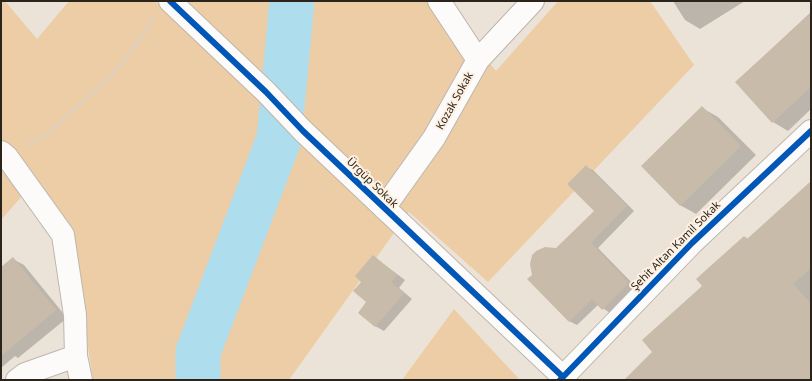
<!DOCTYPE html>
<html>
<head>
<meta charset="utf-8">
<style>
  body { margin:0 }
  #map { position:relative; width:812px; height:381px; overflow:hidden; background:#ece3d8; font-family:"Noto Sans",sans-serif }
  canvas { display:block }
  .frame { position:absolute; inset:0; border:2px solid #2a241d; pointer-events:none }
</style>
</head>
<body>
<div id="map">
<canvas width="812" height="381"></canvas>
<div class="frame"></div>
</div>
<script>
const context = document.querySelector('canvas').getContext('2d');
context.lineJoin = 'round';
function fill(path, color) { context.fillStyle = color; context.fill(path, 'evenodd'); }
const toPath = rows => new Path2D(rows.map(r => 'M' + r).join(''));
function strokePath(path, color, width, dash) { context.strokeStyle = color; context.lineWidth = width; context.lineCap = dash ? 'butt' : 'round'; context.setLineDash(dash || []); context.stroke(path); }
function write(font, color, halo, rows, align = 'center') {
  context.font = font + ' "Noto Sans",sans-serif'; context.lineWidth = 4; context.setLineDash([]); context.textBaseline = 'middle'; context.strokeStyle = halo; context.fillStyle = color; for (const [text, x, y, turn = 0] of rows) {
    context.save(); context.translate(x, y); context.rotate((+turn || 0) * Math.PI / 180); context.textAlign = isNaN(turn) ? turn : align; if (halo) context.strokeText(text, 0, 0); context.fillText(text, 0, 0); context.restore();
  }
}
fill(toPath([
  [1,1,5,1,37,39,69,1,155,1,175,20,190,1,439,1,496,71,558,1,650,1,694,65,488,282,409,212,289,380,93,380,69,225,36,180,1,220],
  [454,309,520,380,402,380]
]), '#edcda5');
fill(toPath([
  [673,1,745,1,700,29,685,20],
  [811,12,811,109,788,131,773,122,736,82],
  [702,108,718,117,756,155,696,214,680,205],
  [586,167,594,171,634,211,598,248,637,288,610,313,598,305,577,325,569,321,533,275,596,211],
  [811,182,811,380,625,380,654,352,704,286,745,237,748,239],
  [373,256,405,280,399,288,412,299,384,331,375,326,362,282],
  [13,259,24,265,67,318,18,358,15,356,1,368,1,268]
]), '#0003');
strokePath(toPath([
  [198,380,198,352,279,139,292,1]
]), '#aeddee', 45);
fill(toPath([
  [811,13,811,87,772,123,735,82],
  [702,106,741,146,680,206,641,166],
  [586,165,627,206,591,243,629,283,602,310,592,299,569,322,527,279,532,275,530,264,532,255,536,251,545,247,556,248,594,211,567,184],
  [811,181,811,268,793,284,811,304,811,380,624,380,652,352,642,340,702,286,696,279,744,236,747,239],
  [373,255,397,275,391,282,404,293,375,327,358,313,366,302,353,291,361,282,355,276],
  [13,257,56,310,1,356,1,267]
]), '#c9bba9');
const minor = toPath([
  [170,1,266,92,303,131,563,377],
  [439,1,478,60],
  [1,152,7,157,63,235,75,315,76,356,81,380],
  [384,208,434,138,478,60,533,1],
  [17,380,25,374,76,356],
  [560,380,692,243,811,131]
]);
strokePath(minor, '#bdb6ae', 24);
strokePath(toPath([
  [28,145,46,135,115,72,148,28,153,17]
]), '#d5d2cf', 2.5, [4, 2]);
strokePath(minor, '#fcfbf9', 22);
strokePath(toPath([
  [170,1,266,92,303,131,563,377],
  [560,380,692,243,811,131]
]), '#0057b8', 6);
write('11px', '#2a241d', '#fff1e2', [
  ["Kozak Sokak",455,101,-61],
  ["Ürgüp Sokak",372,183,44],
  ["Şehit Altan Kamil Sokak",676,246,-45]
]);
</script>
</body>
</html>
